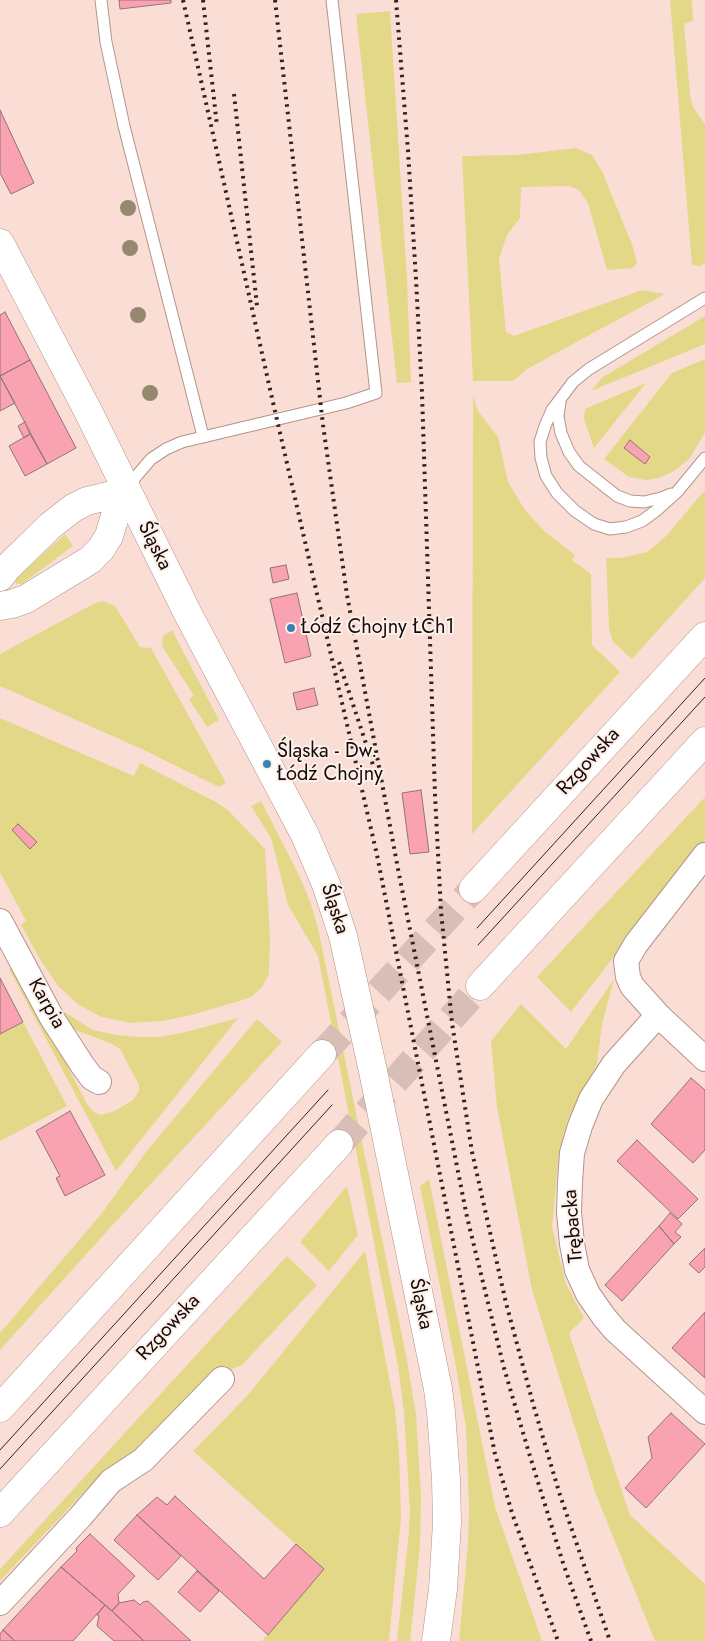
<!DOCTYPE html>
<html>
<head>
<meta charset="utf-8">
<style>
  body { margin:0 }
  canvas { display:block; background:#faded5 }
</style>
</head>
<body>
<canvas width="705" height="1641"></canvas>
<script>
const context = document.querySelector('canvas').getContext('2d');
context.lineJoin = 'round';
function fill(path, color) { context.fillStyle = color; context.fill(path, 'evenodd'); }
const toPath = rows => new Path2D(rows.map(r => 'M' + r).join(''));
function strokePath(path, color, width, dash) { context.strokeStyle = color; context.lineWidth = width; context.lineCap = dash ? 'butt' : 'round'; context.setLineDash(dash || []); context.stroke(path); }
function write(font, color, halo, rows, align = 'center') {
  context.font = font + ' Jost,sans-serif'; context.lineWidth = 4; context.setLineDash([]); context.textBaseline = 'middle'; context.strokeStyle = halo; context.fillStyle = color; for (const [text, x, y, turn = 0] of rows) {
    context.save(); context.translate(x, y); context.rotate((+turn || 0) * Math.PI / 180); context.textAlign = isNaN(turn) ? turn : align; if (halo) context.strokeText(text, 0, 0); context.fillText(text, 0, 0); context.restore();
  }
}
fill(toPath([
  [670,0,692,0,693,21,684,24,690,94,693,107,705,124,705,263,700,266,692,265],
  [390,11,407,280,411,382,397,383,356,14],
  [576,148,592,155,602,171,633,247,637,263,633,268,607,270,588,203,579,190,569,186,521,187,520,218,507,235,499,259,506,332,514,336,642,290,665,294,527,369,513,381,473,381,462,156,517,155],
  [705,316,705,344,591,391,603,377],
  [705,359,705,433,689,459,674,471,659,478,646,480,629,477,604,459,672,373],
  [646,383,594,448,584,419,585,409],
  [473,396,478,411,498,437,508,482,525,510,544,531,575,555,572,560,591,574,592,645,620,672,472,834],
  [705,490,705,578,632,659,613,642,609,629,606,558,621,558,647,552,666,536],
  [65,534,73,546,22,584,16,584,16,578],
  [103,601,115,606,140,647,151,648,226,783,219,787,146,751,0,686,0,654,97,602],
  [172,630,219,720,207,727,189,699,194,696,162,646,163,636],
  [0,718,134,776,140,763,216,802,228,810,265,849,270,939,269,974,262,987,251,997,239,1001,192,1015,162,1021,131,1023,102,1017,79,1005,58,986,40,959,21,925,26,921,0,872],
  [705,797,705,843,663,893,571,1012,537,977],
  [261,801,299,875,311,904,318,928,407,1360,416,1414,421,1496,420,1546,410,1641,397,1641,409,1532,410,1510,404,1412,398,1366,318,956,288,905,271,838,251,806],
  [15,965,87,1104,94,1112,101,1115,115,1111,133,1100,139,1091,139,1085,120,1049,110,1043,75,1030,66,1023,49,996,64,1012,93,1030,116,1035,139,1037,159,1037,182,1033,238,1018,116,1171,9,969],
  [614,979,602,1024,597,1064,568,1119,559,1152,552,1227,566,1284,584,1318,569,1333,630,1515,705,1584,705,1641,655,1641,595,1492,532,1290,497,1107,491,1041,521,1004,566,1049],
  [257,1019,282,1042,109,1229,0,1350,0,1333,102,1213,146,1152],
  [23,1022,67,1106,0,1141,0,1034],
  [429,1179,495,1507,542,1641,459,1641,468,1544,469,1507,466,1428,456,1367,420,1186],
  [347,1186,358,1235,329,1271,300,1242],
  [365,1251,395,1409,399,1452,401,1518,389,1641,262,1641,323,1569,193,1451,248,1395],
  [287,1256,317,1285,242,1365,227,1371,142,1446,101,1474,0,1581,0,1569]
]), '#e3d888');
const building = toPath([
  [119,0,171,0,171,3,120,9,119,0],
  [0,110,34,183,11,194,0,173,0,110],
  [5,312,30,360,0,376,0,315,5,312],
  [30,360,76,448,47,464,0,376,30,360],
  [0,376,15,403,0,411,0,376],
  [25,422,30,434,24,438,18,426,25,422],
  [30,434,47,464,25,476,9,446,30,434],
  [630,440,650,457,645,464,624,448,630,440],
  [286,565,289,579,273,583,270,568,286,565],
  [297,593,311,656,285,663,270,599,297,593],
  [314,688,318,705,297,710,293,693,314,688],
  [421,790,429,852,410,854,402,793,421,790],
  [18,824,37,842,30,849,12,830,18,824],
  [0,978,23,1022,0,1034,0,978],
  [691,1078,705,1090,705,1150,693,1163,651,1124,691,1078],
  [70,1111,105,1175,65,1196,56,1178,60,1176,36,1131,70,1111],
  [637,1140,698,1199,678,1219,617,1161,637,1140],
  [670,1213,682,1224,675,1232,681,1237,674,1244,659,1226,670,1213],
  [659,1226,674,1244,622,1301,605,1285,659,1226],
  [705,1248,705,1267,699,1273,689,1264,705,1248],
  [705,1312,705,1378,672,1348,705,1312],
  [671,1413,705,1444,646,1508,625,1488,652,1458,648,1437,671,1413],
  [175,1496,264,1579,296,1544,324,1569,268,1635,137,1515,157,1497,167,1505,175,1496],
  [137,1515,181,1556,158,1580,114,1540,137,1515],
  [90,1534,135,1576,118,1594,119,1603,112,1611,61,1567,77,1551,76,1548,90,1534],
  [61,1567,105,1605,73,1641,15,1641,3,1630,61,1567],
  [197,1571,219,1591,200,1612,178,1592,197,1571],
  [134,1600,140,1605,143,1602,148,1601,191,1641,144,1641,112,1611,119,1603,134,1600],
  [105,1605,112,1611,144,1641,114,1641,97,1626,99,1616,97,1615,105,1605],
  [3,1630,15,1641,0,1641,0,1634,3,1630]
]);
fill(building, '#f8a2b2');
strokePath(building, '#937278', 1);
strokePath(toPath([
  [322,1054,473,889],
  [339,1144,480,986]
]), '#d8beb6', 28, [28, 14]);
const service = toPath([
  [101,0,106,42,124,126,203,436],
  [705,298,589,369,573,382,552,410,545,426,540,442,541,458,546,476,557,493,575,511,594,524,610,529,626,527,642,521,657,510,677,492,705,458],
  [560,402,558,416,561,433,569,452,579,466,617,496,630,501,644,502,661,498,671,494],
  [127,487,151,459,166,449,182,442,346,403,376,393,332,0]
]);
const minor = toPath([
  [705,855,636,944,626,961,628,977,632,986,658,1015,705,1059],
  [0,921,52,1018,83,1066,92,1078,99,1082],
  [658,1015,614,1064,591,1099,580,1126,572,1153,570,1182,569,1212,572,1244,577,1270,588,1294,604,1317,615,1330,705,1412],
  [0,1603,81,1516,111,1481,143,1460,222,1379]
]);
const tertiary = toPath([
  [0,243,89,413,188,614,305,835,326,884,343,936,373,1071,438,1389,441,1412,446,1479,447,1523,443,1589,436,1641],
  [0,577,7,568,50,526,73,508,87,501,116,494,125,488],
  [0,606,12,604,26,599,90,560,101,549,109,536,120,499,125,488]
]);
const secondary = toPath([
  [473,889,705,636],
  [480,986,705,741],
  [0,1408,322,1054],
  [0,1513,339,1144]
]);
strokePath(service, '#b49489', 13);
strokePath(minor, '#b49489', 26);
strokePath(tertiary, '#b49489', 29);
strokePath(secondary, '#b49489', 29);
strokePath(service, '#fff', 11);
strokePath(minor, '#fff', 24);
strokePath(tertiary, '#fff', 28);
strokePath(secondary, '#fff', 28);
strokePath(toPath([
  [477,928,705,678],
  [478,945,705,697],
  [0,1450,328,1090],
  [0,1469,332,1105]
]), '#302320', 1);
strokePath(toPath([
  [183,0,272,398,377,855,495,1454,512,1513,558,1641],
  [203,0,217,126],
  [275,0,323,425,347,595,398,869,467,1217,504,1368,529,1453,563,1563,591,1641],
  [396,0,408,151,416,279,422,393,435,795,441,911,452,1023,472,1152,506,1303,534,1407,559,1492,610,1641],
  [234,94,257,306],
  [339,662,373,765]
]), '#302320', 4, [2.5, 5]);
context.fillStyle = '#96876f';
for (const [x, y] of [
  [128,208],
  [130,248],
  [138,315],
  [150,393]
]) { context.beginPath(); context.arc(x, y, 8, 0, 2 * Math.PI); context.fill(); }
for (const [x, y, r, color] of [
  [291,628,5,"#3882b6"],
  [267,764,5,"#3882b6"]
]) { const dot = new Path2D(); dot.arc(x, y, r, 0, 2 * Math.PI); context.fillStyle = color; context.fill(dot); strokePath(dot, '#fdefea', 2); }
write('20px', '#150a07', '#fdefea', [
  ["Śląska",154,546,63],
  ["Rzgowska",589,762,-48],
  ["Śląska",334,909,72],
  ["Karpia",46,1004,60],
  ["Trębacka",574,1226,-95],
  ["Śląska",420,1304,78],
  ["Rzgowska",169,1328,-47]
]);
write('20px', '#150a07', '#fdefea', [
  ["Łódź Chojny ŁCh1",301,628],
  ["Śląska - Dw.",277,752],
  ["Łódź Chojny",277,775]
], 'left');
</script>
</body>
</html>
